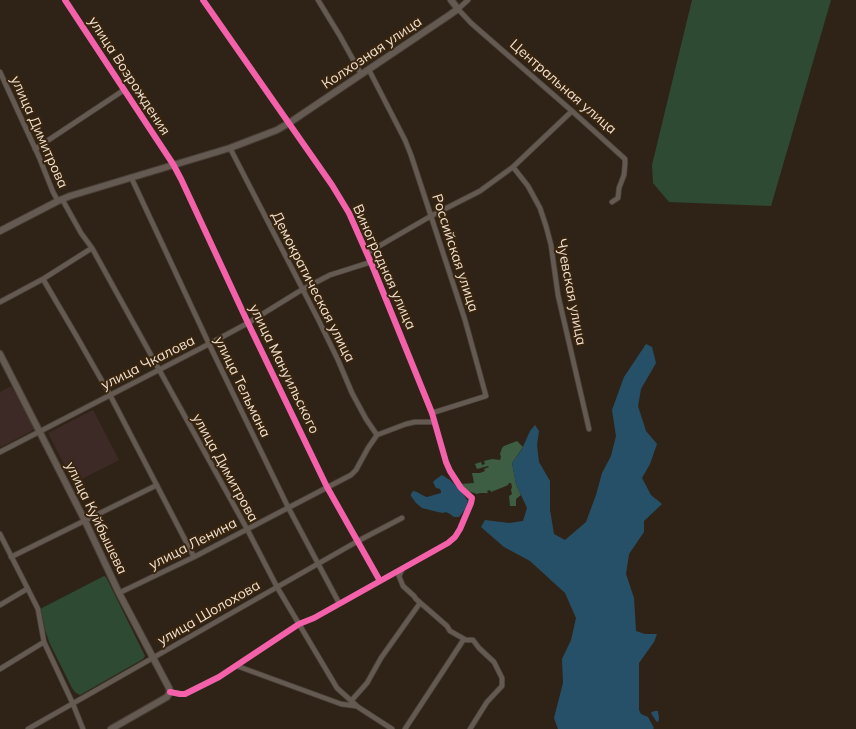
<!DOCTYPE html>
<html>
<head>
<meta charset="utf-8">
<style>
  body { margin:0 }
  canvas { display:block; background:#2f2317 }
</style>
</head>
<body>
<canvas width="856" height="729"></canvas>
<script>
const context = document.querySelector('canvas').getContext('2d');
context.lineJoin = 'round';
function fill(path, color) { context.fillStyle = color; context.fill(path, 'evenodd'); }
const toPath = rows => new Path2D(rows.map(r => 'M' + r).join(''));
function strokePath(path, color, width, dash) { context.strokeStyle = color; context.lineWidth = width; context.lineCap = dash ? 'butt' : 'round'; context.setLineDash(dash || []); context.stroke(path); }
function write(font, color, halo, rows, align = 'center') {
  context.font = font + ' Mulish,sans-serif'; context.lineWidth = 4; context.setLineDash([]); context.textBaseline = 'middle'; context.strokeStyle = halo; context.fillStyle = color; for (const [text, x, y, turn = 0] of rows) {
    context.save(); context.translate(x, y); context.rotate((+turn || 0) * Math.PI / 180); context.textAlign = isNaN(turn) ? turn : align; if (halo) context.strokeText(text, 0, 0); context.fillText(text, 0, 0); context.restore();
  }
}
fill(toPath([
  [11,386,35,429,1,447,0,445,0,392],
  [93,410,119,460,74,483,48,433]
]), '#3d2a26');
fill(toPath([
  [692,0,831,0,771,206,669,202,653,183,652,165],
  [104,576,106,577,145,656,143,659,80,695,78,694,75,692,72,688,50,644,45,630,41,609,42,608]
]), '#2e4a33');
fill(toPath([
  [517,441,523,447,512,463,516,484,521,495,516,499,516,506,510,506,509,496,512,494,511,490,512,487,511,483,509,483,508,485,506,486,491,492,490,490,487,491,488,493,480,493,477,494,468,491,460,484,474,483,472,473,480,473,485,471,484,469,489,467,488,466,477,469,475,464,481,462,482,465,485,464,484,461,492,459,500,460,501,457,500,454,502,448,504,446]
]), '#3d5e42');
fill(toPath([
  [646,344,652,347,656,363,641,389,638,406,646,431,657,444,650,464,642,478,651,495,662,504,644,521,644,532,629,554,626,574,634,598,636,631,645,634,657,634,654,642,639,663,639,710,641,714,648,717,654,728,653,729,558,729,554,718,563,683,562,659,571,640,576,618,565,593,530,561,504,547,481,527,485,520,509,523,523,521,527,508,516,484,512,463,522,449,530,431,535,425,539,431,537,445,539,462,550,481,550,510,554,534,565,540,586,522,596,495,602,473,611,456,616,436,612,410,624,377],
  [442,475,450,480,461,491,468,501,466,508,459,517,454,517,450,514,446,512,443,513,438,512,422,508,416,503,411,496,411,494,413,491,417,492,424,496,427,497,441,493,441,491,440,489,436,488,433,482,435,480],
  [655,711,658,711,658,712,659,718,658,722,656,721,651,713,652,712]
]), '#265067');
const street = toPath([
  [65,0,173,164,181,179,248,323,327,487,380,581],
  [318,0,340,36,361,74],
  [468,0,458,9,471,23,572,111,625,159,625,164,624,175,619,188,618,198,612,202],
  [369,70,405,140,411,155,465,320,486,396,432,413],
  [0,72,39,157,53,192,58,201],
  [230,148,318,319,338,360,352,393,366,419,377,435],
  [35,149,124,90],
  [513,167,528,186,540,208,546,226,551,245,558,295,589,429],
  [131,177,209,344,288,507,339,603],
  [62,199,81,233,92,248,247,529,277,587,337,688,358,707,392,729],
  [367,253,431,216,480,191,513,167,572,111],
  [43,279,77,337,110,395,194,557],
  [0,302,43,279,92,248],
  [0,452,209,344,248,323,303,289,330,275,371,262],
  [0,534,38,609,44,642,73,704,83,729],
  [11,557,157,485],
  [402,570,399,576,403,586,414,596,416,599,447,626,450,631,466,640,473,640,479,648,494,662,502,678,502,686,487,702,470,729],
  [119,593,194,557,351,475,356,470,368,448,377,435,406,424,415,422,434,422],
  [0,605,27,589],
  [237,666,341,704,356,706],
  [0,669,44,642],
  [170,692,180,694,185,694,219,677,299,624,314,618,448,543,455,537,460,529,471,503,472,498,461,488,450,471,446,462,432,413,372,265,349,213,332,185,203,0],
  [351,701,367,683,381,658,420,603],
  [28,729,358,541,402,518],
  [405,729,449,662,464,639]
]);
const secondary = toPath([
  [0,231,58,201,70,196,230,148,277,130,289,123,448,16,458,9,451,0],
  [0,354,85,521,119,593,169,688,170,692,167,697,111,729]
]);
strokePath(street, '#4a4037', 6);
strokePath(secondary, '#4a4037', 8);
strokePath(street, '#645a52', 4.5);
strokePath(secondary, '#655a52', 6);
strokePath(toPath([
  [65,0,173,164,181,179,248,323,327,487,380,581],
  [170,692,180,694,185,694,219,677,299,624,314,618,448,543,455,537,460,529,471,503,472,498,461,488,450,471,446,462,432,413,372,265,349,213,332,185,203,0]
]), '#f560ab', 6);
write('14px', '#efe1d4', '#39240d', [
  ["Колхозная улица",372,53,-34],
  ["улица Возрождения",129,76,57],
  ["Центральная улица",563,87,41],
  ["улица Димитрова",39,132,66],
  ["Российская улица",455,253,72],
  ["Виноградная улица",384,267,66],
  ["Демократическая улица",313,287,63],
  ["Чуевская улица",571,292,79],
  ["улица Чкалова",148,363,-27],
  ["улица Мануильского",284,369,64],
  ["улица Тельмана",242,387,64],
  ["улица Димитрова",225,468,61],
  ["улица Куйбышева",96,518,64],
  ["улица Ленина",193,544,-27],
  ["улица Шолохова",209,613,-30]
]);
</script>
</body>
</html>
